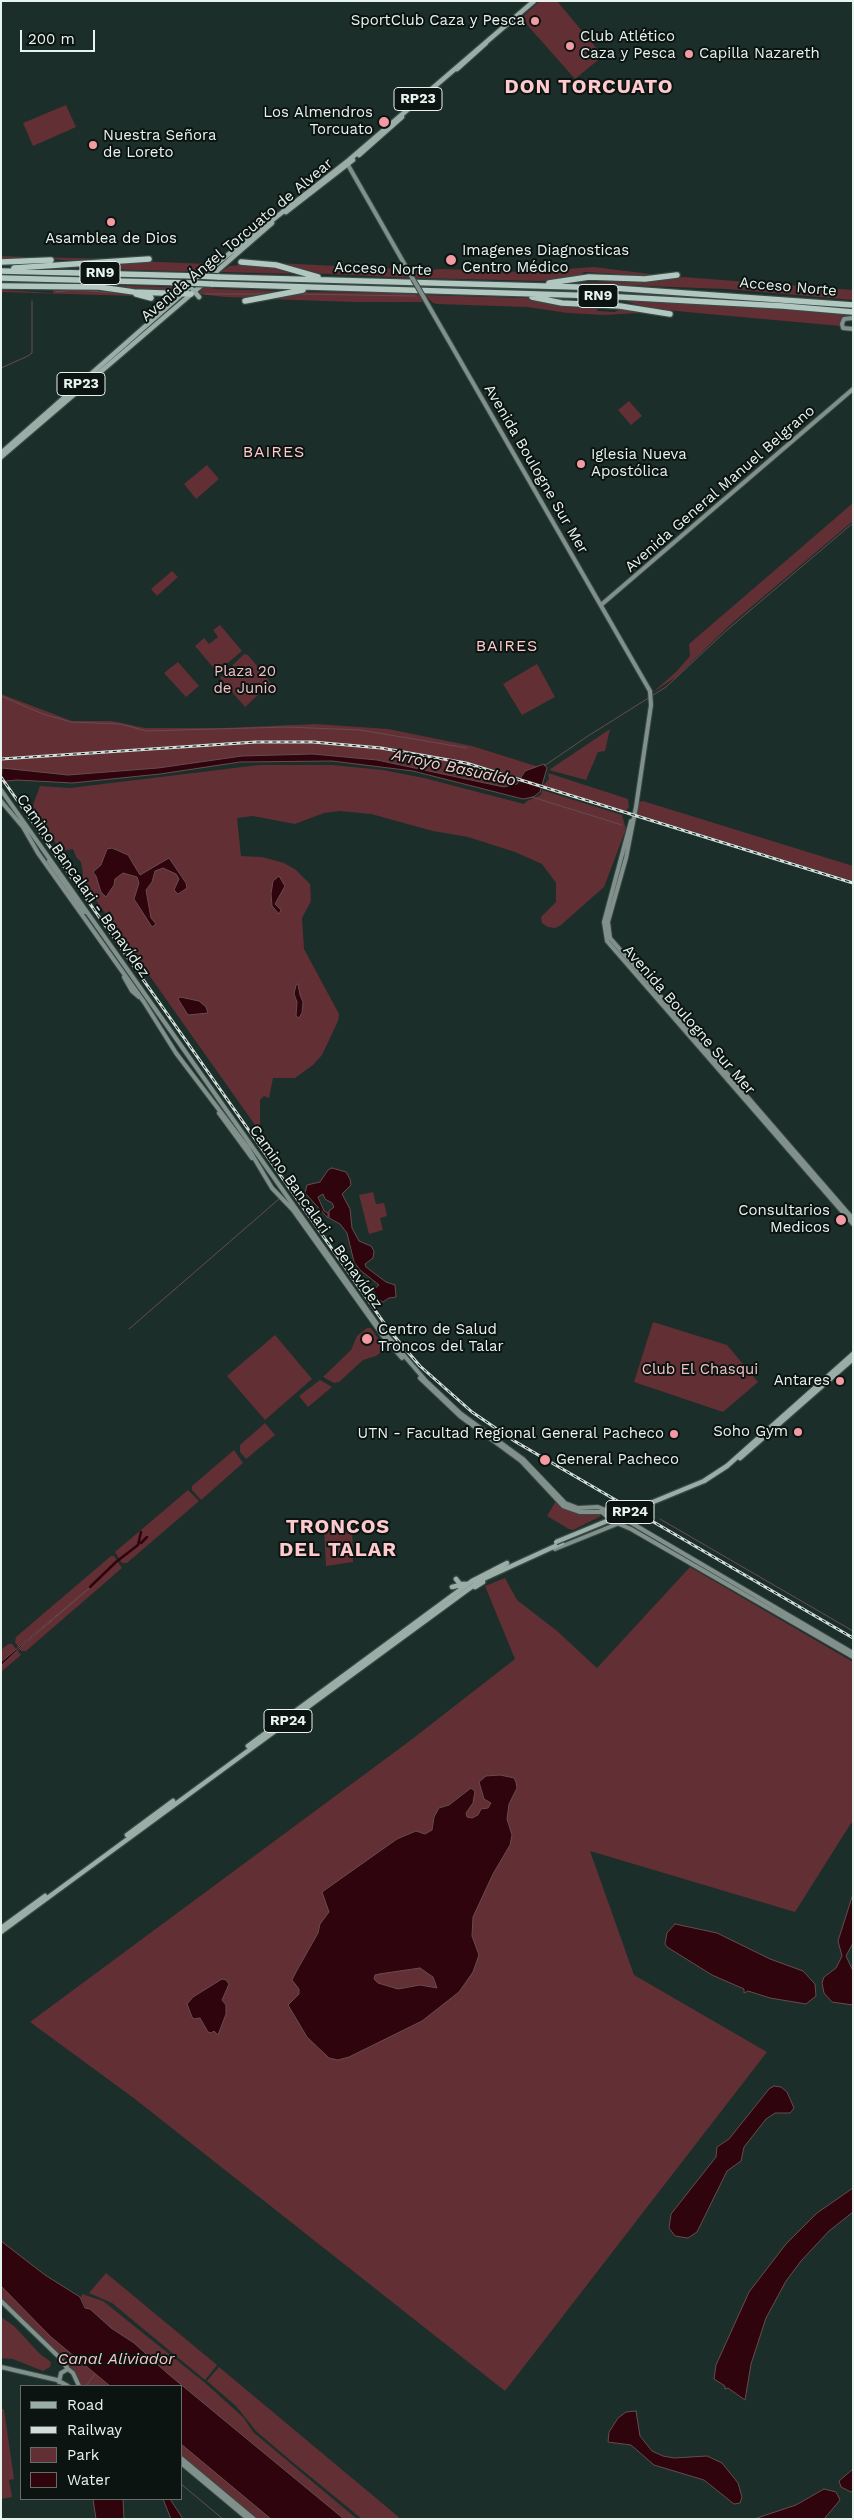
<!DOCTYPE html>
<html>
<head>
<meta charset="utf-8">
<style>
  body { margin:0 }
  #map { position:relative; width:854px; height:2520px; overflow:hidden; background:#1c2e29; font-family:"Work Sans",sans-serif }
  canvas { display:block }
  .frame { position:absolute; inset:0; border:2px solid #e7f3ef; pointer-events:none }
  .legend { position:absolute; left:20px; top:2385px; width:162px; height:115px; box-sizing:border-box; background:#0c1412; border:1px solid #646d6a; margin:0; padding:6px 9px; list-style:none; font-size:15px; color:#e7f3ef }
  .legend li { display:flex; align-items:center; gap:10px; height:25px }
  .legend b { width:25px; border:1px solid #646d6a }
  .scale { position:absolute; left:20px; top:30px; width:75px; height:22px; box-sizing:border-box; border:2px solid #e7f3ef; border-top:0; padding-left:6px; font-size:15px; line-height:18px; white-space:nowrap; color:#e7f3ef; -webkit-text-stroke:4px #0c1412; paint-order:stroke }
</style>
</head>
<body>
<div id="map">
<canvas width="854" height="2520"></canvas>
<div class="frame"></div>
<ul class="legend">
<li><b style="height:6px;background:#9bada7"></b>Road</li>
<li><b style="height:6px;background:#d0ddd9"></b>Railway</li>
<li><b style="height:14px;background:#622f35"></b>Park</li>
<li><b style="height:14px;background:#2f040c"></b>Water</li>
</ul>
<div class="scale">200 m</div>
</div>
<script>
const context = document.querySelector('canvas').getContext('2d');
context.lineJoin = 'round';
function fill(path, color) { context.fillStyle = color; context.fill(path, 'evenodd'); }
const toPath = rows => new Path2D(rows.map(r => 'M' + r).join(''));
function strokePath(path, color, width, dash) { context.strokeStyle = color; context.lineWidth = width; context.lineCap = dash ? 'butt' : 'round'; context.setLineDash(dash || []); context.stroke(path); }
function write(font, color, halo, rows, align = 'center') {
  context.font = font + ' "Work Sans",sans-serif'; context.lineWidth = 4; context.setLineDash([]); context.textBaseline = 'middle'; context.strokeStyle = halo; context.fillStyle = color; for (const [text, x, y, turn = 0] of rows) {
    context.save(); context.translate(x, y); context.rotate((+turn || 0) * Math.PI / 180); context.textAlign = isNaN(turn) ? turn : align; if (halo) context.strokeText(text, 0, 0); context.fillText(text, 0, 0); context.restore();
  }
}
fill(toPath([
  [540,1,557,1,603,56,575,79,521,18],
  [66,105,76,127,33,146,23,123],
  [1,256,27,257,115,259,99,261,1,258],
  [137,261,207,264,213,265,203,272,70,268,106,268],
  [276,263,398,269,406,272,412,278,308,273],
  [241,265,274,266,298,274,221,272,229,266],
  [594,267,658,275,648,276,585,272,582,273,584,274,564,280,542,281,416,278,413,271,442,269,525,272],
  [683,277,853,290,853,300,727,289,564,283,637,282],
  [106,285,170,287,188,287,182,292,132,290],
  [204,287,218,289,282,291,253,298,226,297,198,294],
  [67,288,95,289,135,296,1,292,1,290,53,293,53,290],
  [294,292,413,293,420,295,423,301,422,302,355,302,266,299],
  [425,295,527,298,570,307,596,308,598,311,615,312,620,309,626,311,625,309,659,312,604,315,568,313,527,307,437,304,433,303],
  [550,298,725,305,853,315,853,317,842,318,840,326,697,313,648,308,625,301],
  [629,401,642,416,631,425,618,410],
  [207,465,219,479,196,499,184,484],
  [853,503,853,521,731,624,676,677,652,693,676,672,690,656,689,644],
  [172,571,178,577,157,596,151,589],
  [220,625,242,651,217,672,195,646,204,638,209,644,218,637,213,630],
  [244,654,248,655,271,683,245,707,220,678],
  [178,662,199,686,186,697,164,673],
  [537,664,555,697,522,715,503,684],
  [1,694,72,721,112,721,145,728,225,728,316,724,388,729,472,746,539,767,525,771,514,785,504,787,377,760,313,754,242,756,158,768,68,775,26,772,1,769],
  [610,729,605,751,598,752,586,780,549,770],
  [259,765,332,765,383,770,424,778,524,804,527,801,541,795,542,790,622,815,626,829,604,887,561,925,555,928,548,927,542,923,541,917,556,902,556,883,542,864,515,852,468,837,433,831,371,814,340,811,324,813,295,824,253,816,237,818,241,856,262,857,284,863,296,870,310,884,311,901,302,918,304,949,339,1014,338,1021,322,1055,313,1065,295,1078,273,1078,269,1098,264,1096,260,1100,260,1132,81,879,83,874,81,862,76,857,73,849,61,851,32,808,40,786,70,788],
  [548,773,628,799,629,807,626,811,543,786,549,779],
  [643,801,853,866,853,881,636,814,639,802],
  [373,1192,376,1204,384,1203,387,1216,380,1218,383,1230,369,1234,359,1195],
  [653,1322,727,1345,758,1382,723,1412,634,1382],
  [367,1328,371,1328,385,1349,376,1356,363,1360,339,1382,334,1383,323,1377,351,1350,357,1336],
  [275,1335,312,1379,265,1420,227,1376],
  [320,1380,332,1387,308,1407,299,1396],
  [265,1423,275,1435,246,1459,240,1452,240,1445],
  [234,1450,243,1463,201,1500,192,1490,192,1486],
  [188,1490,199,1501,127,1563,122,1563,115,1552],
  [556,1501,564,1507,600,1514,601,1516,573,1530,569,1529,547,1516],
  [352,1525,353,1562,326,1566,324,1526],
  [111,1556,114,1556,122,1568,26,1651,21,1651,15,1642,16,1637],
  [690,1567,853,1662,853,1820,795,1912,590,1851,634,1975,767,2052,505,2391,135,2099,30,2022,411,1740,515,1659,485,1586,505,1578,517,1600,557,1631,597,1668],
  [8,1644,12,1644,21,1655,1,1672,1,1650],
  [106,2273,217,2365,205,2380,112,2303,89,2293],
  [1,2286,51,2337,110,2386,80,2386,76,2374,67,2367,58,2354,1,2299],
  [82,2294,103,2301,204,2382,243,2417,253,2432,357,2519,344,2519,167,2373,134,2343,111,2328,90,2309,86,2308,81,2298],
  [1,2317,14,2326,40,2354,51,2362,50,2367,43,2371,13,2359,1,2358],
  [219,2367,401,2519,362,2519,290,2460,256,2431,236,2406,207,2381],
  [1,2409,4,2409,14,2479,9,2480,12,2497,1,2499],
  [181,2444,214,2471,271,2519,256,2519,181,2456]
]), '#622f35');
const water = toPath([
  [313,754,377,760,504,787,517,784,525,771,544,764,547,768,540,792,533,797,523,799,413,771,332,761,240,762,160,774,72,783,17,780,7,781,1,785,2,768,68,775,158,768,242,756,313,754],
  [112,848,128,855,140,875,169,858,186,883,187,888,178,894,174,890,179,879,176,874,163,868,155,871,152,882,146,890,151,918,156,924,152,927,134,899,139,883,137,877,123,873,115,879,114,885,106,897,101,892,96,876,93,872,101,865,107,849,112,848],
  [279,876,285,886,275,904,281,910,279,914,272,906,271,894,273,881,279,876],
  [298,984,300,995,303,1002,302,1013,299,1018,296,1016,297,1002,294,994,296,985,298,984],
  [180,997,199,1001,206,1007,208,1013,188,1015,178,999,180,997],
  [332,1168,346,1172,350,1179,351,1185,342,1194,350,1209,352,1228,359,1241,371,1246,374,1251,373,1258,365,1264,366,1267,386,1282,395,1285,396,1297,389,1298,383,1302,378,1299,373,1290,379,1285,360,1270,354,1262,347,1233,340,1224,329,1218,329,1211,334,1207,332,1203,325,1199,323,1194,318,1197,324,1211,328,1213,328,1218,305,1193,307,1185,320,1182,328,1170,332,1168],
  [93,1585,22,1646,1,1666,1,1662,93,1585],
  [500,1775,514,1778,516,1782,517,1788,509,1804,507,1819,512,1835,510,1845,493,1874,473,1917,472,1936,479,1955,473,1972,459,1992,422,2021,349,2057,338,2060,329,2058,307,2037,288,2005,299,1994,299,1989,292,1980,296,1972,318,1933,320,1924,329,1912,322,1892,397,1839,416,1831,425,1834,432,1830,434,1817,439,1808,449,1805,471,1788,475,1791,473,1803,466,1813,467,1817,472,1818,478,1815,481,1809,488,1808,491,1803,484,1799,479,1782,486,1776,500,1775],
  [420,1968,433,1977,437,1988,420,1985,398,1989,378,1983,374,1979,375,1975,379,1974,420,1968],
  [853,1894,853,1943,846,1956,853,1971,853,2005,832,2002,824,1993,822,1983,824,1977,836,1968,842,1956,838,1941,853,1894],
  [675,1924,717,1933,770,1959,803,1971,815,1984,816,1996,806,2004,770,1998,748,1991,744,1993,744,1989,712,1975,667,1947,665,1944,667,1933,675,1924],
  [222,1979,226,1980,229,1984,222,2000,226,2005,226,2014,218,2035,214,2031,211,2033,208,2032,200,2018,194,2019,192,2017,187,2004,193,1997,222,1979],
  [774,2086,781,2087,787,2092,794,2108,790,2113,775,2113,766,2119,744,2147,741,2161,727,2171,697,2232,688,2238,675,2236,669,2228,671,2214,716,2157,717,2147,729,2139,769,2089,774,2086],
  [853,2188,853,2212,829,2231,801,2261,786,2281,766,2318,751,2364,745,2400,728,2388,725,2389,725,2386,714,2379,716,2365,749,2292,786,2244,817,2213,853,2188],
  [1,2241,45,2275,80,2297,85,2308,90,2309,111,2328,134,2343,167,2373,344,2519,271,2519,181,2444,181,2386,110,2386,51,2337,1,2286,1,2241],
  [636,2411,640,2436,652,2451,663,2456,674,2458,707,2456,722,2463,738,2483,742,2497,740,2503,734,2504,704,2480,654,2465,631,2445,608,2442,609,2432,618,2418,626,2412,636,2411],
  [853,2469,853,2491,851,2492,841,2487,839,2481,853,2469],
  [824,2489,836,2492,840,2500,824,2519,754,2519,796,2505,824,2489],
  [93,2499,123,2499,124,2519,96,2519,93,2499],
  [163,2499,170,2499,183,2519,171,2519,163,2499]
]);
fill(water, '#2f040c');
strokePath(water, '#664c50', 1);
strokePath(toPath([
  [56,292,74,290,117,293],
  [205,294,264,294],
  [293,294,415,296],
  [1,368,28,356,32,353,32,301],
  [1,696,43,714,71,722,121,724,146,731,286,727,360,730,467,748],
  [544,766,588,736,666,687,727,630,853,523],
  [532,797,622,825],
  [129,1329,279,1199],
  [660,1519,853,1631],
  [86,2386,95,2374],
  [181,2484,223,2519]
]), '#664c50', 1);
strokePath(toPath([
  [141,1543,147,1537],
  [90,1587,116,1562,138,1545,141,1532]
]), '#2f040c', 2.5);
const secondary = toPath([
  [348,165,413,279],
  [423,296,650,691,651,705,636,807,626,858,608,922,610,938,853,1219],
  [853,318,844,319,842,324,843,328,853,329],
  [601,605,853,389],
  [1,790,377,1324,426,1381,460,1413,523,1459,565,1503,578,1508,598,1507,616,1514,853,1653],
  [1,801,23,827,38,853,144,1002,176,1053,248,1148,272,1188,293,1210,383,1336,402,1358],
  [631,821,604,922,607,941,853,1224],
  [49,861,85,912],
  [124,977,132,991,139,997],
  [219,1113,252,1158],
  [420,1378,461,1417,521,1461,563,1506,580,1512,602,1512,612,1521,631,1529,853,1657],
  [555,1549,617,1524,621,1518],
  [1,2301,59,2357,68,2369,73,2373,79,2386],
  [1,2367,57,2380,68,2386],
  [59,2382,61,2373,68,2369],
  [181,2458,254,2519],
  [181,2463,248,2519]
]);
const primary = toPath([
  [457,69,486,43],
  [359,155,402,117],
  [286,212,353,160],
  [210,277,272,223],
  [193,290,199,297],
  [1,453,215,265,349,160,534,1],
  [1,457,203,284],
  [740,1458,853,1359],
  [704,1481,727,1466,853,1354],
  [456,1579,460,1584,467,1584],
  [452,1587,461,1585],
  [475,1587,483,1582],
  [248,1746,472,1581,507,1563],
  [127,1835,173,1801],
  [1,1928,45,1896],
  [1,1932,481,1580,562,1543]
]);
const motorway = toPath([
  [1,262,51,260],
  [241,262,276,265,318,277],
  [14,268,149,259],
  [1,271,198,276],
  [218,277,613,288,853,305],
  [1,278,191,283],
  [549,283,589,277,645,279,677,275],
  [211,284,602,296,783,306,853,312],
  [1,286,99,287,134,292,191,294],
  [136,294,151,298],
  [532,297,562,303,620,306,670,314],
  [245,301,303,290]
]);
strokePath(secondary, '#384a45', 6);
strokePath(primary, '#384a45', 7);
strokePath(motorway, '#384a45', 8);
strokePath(secondary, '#82908c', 4);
strokePath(primary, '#9bada7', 4.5);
strokePath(motorway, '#b1c7c0', 5.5);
const rail = toPath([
  [1,759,256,742,313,742,381,748,466,763,853,883],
  [1,777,389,1330,420,1366,472,1412,516,1442,853,1638]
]);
strokePath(rail, '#d0ddd9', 3);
strokePath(rail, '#0c1412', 1, [4]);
const secondaryBridge = toPath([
  [413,279,423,296]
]);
const primaryBridge = toPath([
  [556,1542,704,1481]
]);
const motorwayBridge = toPath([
  [198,276,218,277],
  [191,283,211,284]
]);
strokePath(secondaryBridge, '#384a45', 6, []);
strokePath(primaryBridge, '#384a45', 7, []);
strokePath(motorwayBridge, '#384a45', 8, []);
strokePath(secondaryBridge, '#82908c', 4);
strokePath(primaryBridge, '#9bada7', 4.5);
strokePath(motorwayBridge, '#b1c7c0', 5.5);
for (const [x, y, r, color] of [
  [535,21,5,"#f49aa2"],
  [570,46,5,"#f49aa2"],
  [689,54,5,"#f49aa2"],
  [384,122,6,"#f49aa2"],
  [93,145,5,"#f49aa2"],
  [111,222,5,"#f49aa2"],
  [451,260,6,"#f49aa2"],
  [581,464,5,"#f49aa2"],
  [841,1220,6,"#f49aa2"],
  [367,1339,6,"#f49aa2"],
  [840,1381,5,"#f49aa2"],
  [798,1432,5,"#f49aa2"],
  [674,1434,5,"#f49aa2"],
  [545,1460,6,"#f49aa2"]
]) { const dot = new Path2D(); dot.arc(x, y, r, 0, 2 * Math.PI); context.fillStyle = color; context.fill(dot); strokePath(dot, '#0c1412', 2); }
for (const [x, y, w] of [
  [418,99,48],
  [100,273,40],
  [598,296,40],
  [81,384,48],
  [630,1512,48],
  [288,1721,48]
]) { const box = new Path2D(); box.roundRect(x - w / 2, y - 11.5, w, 23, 4); context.fillStyle = '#0c1412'; context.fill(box); strokePath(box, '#e7f3ef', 1); }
write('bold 14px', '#e7f3ef', null, [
  ["RP23",418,99],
  ["RN9",100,273],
  ["RN9",598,296],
  ["RP23",81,384],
  ["RP24",630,1512],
  ["RP24",288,1721]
]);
write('15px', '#e7f3ef', '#0c1412', [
  ["SportClub Caza y Pesca",525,21,"right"],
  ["Club Atlético",580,37],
  ["Caza y Pesca",580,54],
  ["Capilla Nazareth",699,54],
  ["Los Almendros",373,113,"right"],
  ["Torcuato",373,130,"right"],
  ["Nuestra Señora",103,136],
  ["de Loreto",103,153],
  ["Asamblea de Dios",111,239,"center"],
  ["Imagenes Diagnosticas",462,251],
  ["Centro Médico",462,268],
  ["Iglesia Nueva",591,455],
  ["Apostólica",591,472],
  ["Consultarios",830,1211,"right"],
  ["Medicos",830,1228,"right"],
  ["Centro de Salud",378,1330],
  ["Troncos del Talar",378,1347],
  ["Antares",830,1381,"right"],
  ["Soho Gym",788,1432,"right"],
  ["UTN - Facultad Regional General Pacheco",664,1434,"right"],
  ["General Pacheco",556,1460]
], 'left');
write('15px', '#e7f3ef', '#0c1412', [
  ["Avenida Ángel Torcuato de Alvear",237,240,-40],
  ["Acceso Norte",383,269,2],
  ["Acceso Norte",788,287,5],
  ["Avenida Boulogne Sur Mer",536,469,60],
  ["Avenida General Manuel Belgrano",720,489,-41],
  ["Camino Bancalari - Benavídez",83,886,55],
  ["Avenida Boulogne Sur Mer",689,1020,49],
  ["Camino Bancalari - Benavídez",316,1217,55]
]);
write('15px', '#f2c0c3', '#0c1412', [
  ["Plaza 20",245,672],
  ["de Junio",245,689],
  ["Club El Chasqui",700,1370]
]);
context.letterSpacing = '1px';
write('16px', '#ffcacd', '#0c1412', [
  ["BAIRES",274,452],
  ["BAIRES",507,646]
]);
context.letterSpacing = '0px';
write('italic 16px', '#fac7ca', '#0c1412', [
  ["Arroyo Basualdo",454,768,12],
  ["Canal Aliviador",116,2359]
]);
context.letterSpacing = '1px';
write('bold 20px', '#ffcacd', '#0c1412', [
  ["DON TORCUATO",589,87],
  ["TRONCOS",338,1527],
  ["DEL TALAR",338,1550]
]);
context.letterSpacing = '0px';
</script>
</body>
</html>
